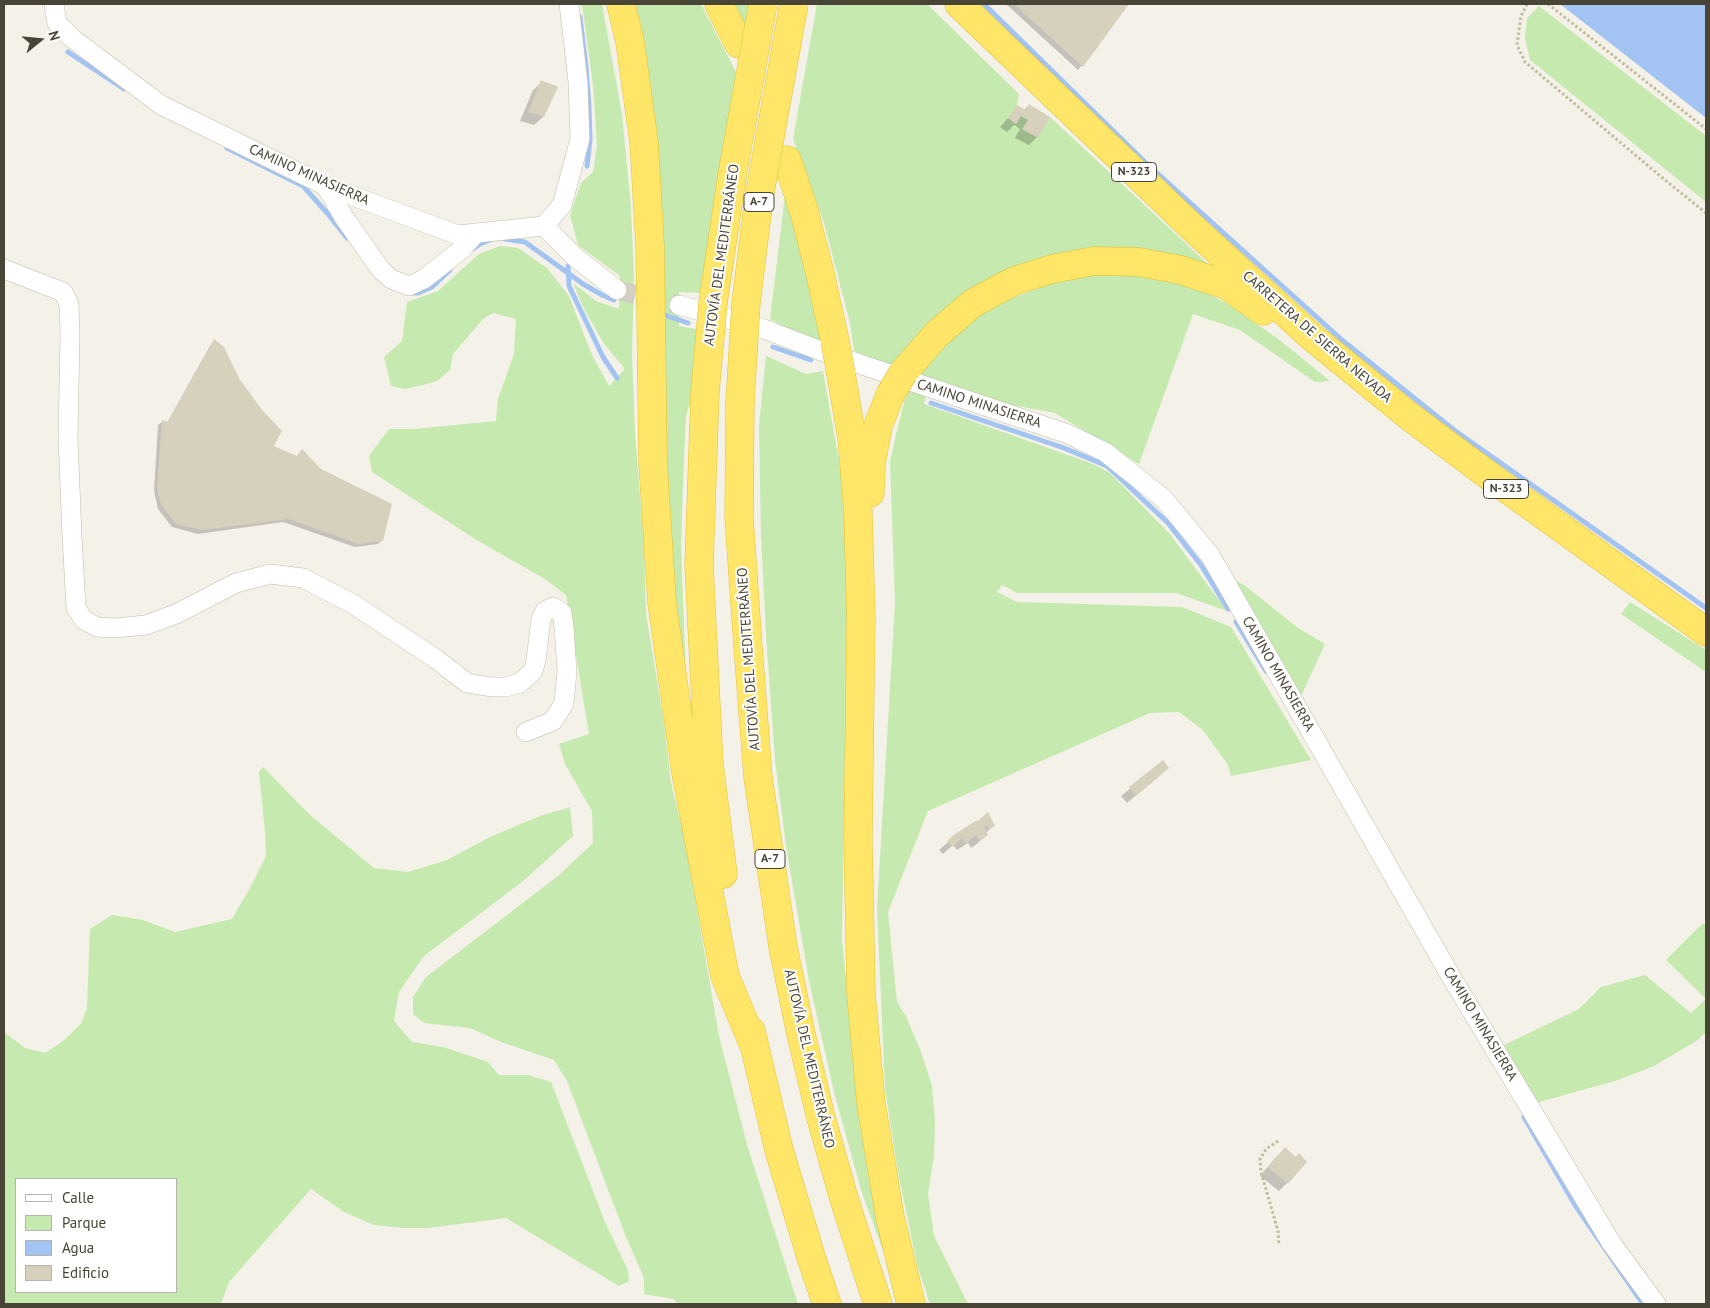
<!DOCTYPE html>
<html>
<head>
<meta charset="utf-8">
<style>
  body { margin:0 }
  #map { position:relative; width:1710px; height:1308px; overflow:hidden; background:#f4f2e8; font-family:"PT Sans",sans-serif }
  canvas { display:block }
  .frame { position:absolute; inset:0; border:5px solid #484436; pointer-events:none }
  .legend { position:absolute; left:15px; top:1178px; width:162px; height:115px; box-sizing:border-box; background:#fff; border:1px solid #b6b4af; margin:0; padding:6px 9px; list-style:none; font-size:15px; color:#484436 }
  .legend li { display:flex; align-items:center; gap:10px; height:25px }
  .legend b { width:25px; border:1px solid #b6b4af }
  .north { position:absolute; left:15px; top:15px; width:50px; height:50px; -webkit-text-stroke:4px #fff; paint-order:stroke; rotate:73deg; font-size:14px; font-weight:700; line-height:20px; text-align:center; color:#484436 }
  .north::after { content:''; display:block; margin:auto; width:18px; height:22px; background:#484436; clip-path:polygon(50% 0,100% 100%,50% 72%,0 100%) }
</style>
</head>
<body>
<div id="map">
<canvas width="1710" height="1308"></canvas>
<div class="frame"></div>
<ul class="legend">
<li><b style="height:6px;background:#fff"></b>Calle</li>
<li><b style="height:14px;background:#c5e9af"></b>Parque</li>
<li><b style="height:14px;background:#a3c4f2"></b>Agua</li>
<li><b style="height:14px;background:#d6d0bd"></b>Edificio</li>
</ul>
<div class="north">N</div>
</div>
<script>
const context = document.querySelector('canvas').getContext('2d');
context.lineJoin = 'round';
function fill(path, color) { context.fillStyle = color; context.fill(path, 'evenodd'); }
const toPath = rows => new Path2D(rows.map(r => 'M' + r).join(''));
function strokePath(path, color, width, dash) { context.strokeStyle = color; context.lineWidth = width; context.lineCap = dash ? 'butt' : 'round'; context.setLineDash(dash || []); context.stroke(path); }
function write(font, color, halo, rows, align = 'center') {
  context.font = font + ' "PT Sans",sans-serif'; context.lineWidth = 4; context.setLineDash([]); context.textBaseline = 'middle'; context.strokeStyle = halo; context.fillStyle = color; for (const [text, x, y, turn = 0] of rows) {
    context.save(); context.translate(x, y); context.rotate((+turn || 0) * Math.PI / 180); context.textAlign = isNaN(turn) ? turn : align; if (halo) context.strokeText(text, 0, 0); context.fillText(text, 0, 0); context.restore();
  }
}
fill(toPath([
  [582,4,602,4,622,114,631,208,634,274,632,354,635,434,644,546,646,613,664,723,671,783,685,840,719,1036,748,1148,798,1304,679,1304,673,1299,644,1294,644,1278,626,1237,567,1081,554,1060,501,1042,470,1028,424,1023,413,1014,413,997,426,977,558,876,593,843,592,811,565,764,559,744,589,734,566,595,545,579,475,539,372,472,369,456,389,429,414,429,496,421,498,399,514,354,516,319,493,313,483,319,453,354,450,370,437,381,423,385,405,389,391,386,384,357,402,341,407,302,438,291,479,254,500,246,518,248,547,268,569,296,592,355,609,386,625,369,604,344,584,309,573,283,596,301,619,309,620,276,578,245,570,215,581,183,593,172,597,146,593,85],
  [634,4,701,4,737,74,727,127,703,293,679,292,679,326,701,330,694,390,686,416,684,458,681,545,687,705,668,566,660,188,657,136,646,59],
  [734,4,751,4,746,29],
  [817,4,927,4,1019,94,1017,105,1008,118,1016,124,1021,116,1028,120,1023,129,1038,137,1050,117,1210,266,1171,255,950,305,930,321,904,350,892,367,854,351,850,323,824,223,793,139],
  [1539,6,1706,136,1706,202,1530,60,1525,38,1527,18],
  [786,187,828,349,770,319],
  [1098,274,1137,274,1198,288,1233,307,1281,341,1330,381,1315,382,1240,330,1193,314,1139,464,1055,413,1006,404,916,377,933,353,971,319,1007,300,1053,283],
  [766,356,806,374,823,371,841,472,846,553,847,611,842,939,857,1091,885,1256,861,1190,834,1092,809,981,786,846,775,760,766,635,761,537,759,425],
  [908,389,926,397,924,404,1093,464,1110,473,1169,533,1227,611,1176,593,1017,593,1002,585,997,592,1017,602,1182,607,1231,627,1311,760,1231,776,1228,765,1203,730,1179,712,1150,713,928,811,888,912,897,1002,906,1016,921,1052,932,1086,935,1121,934,1155,928,1194,934,1236,968,1304,930,1304,917,1265,897,1167,885,1088,877,909,895,603,890,461,901,414],
  [1236,581,1244,585,1298,628,1325,644,1301,696],
  [1630,602,1706,650,1706,672,1621,614],
  [263,767,310,815,374,868,408,872,447,860,490,837,540,816,570,807,573,836,522,882,424,956,399,992,394,1021,412,1042,443,1047,488,1062,499,1075,528,1075,551,1082,605,1222,628,1270,629,1281,619,1286,506,1218,428,1228,402,1228,374,1225,344,1212,311,1189,229,1282,221,1304,4,1304,4,1032,25,1048,45,1053,62,1042,81,1024,87,1008,90,929,112,915,143,920,175,932,232,919,250,888,266,856,265,831,259,772],
  [16,1179,176,1179,176,1292,16,1292],
  [1703,923,1706,925,1706,999,1666,960],
  [1645,975,1691,1013,1706,999,1706,1032,1698,1040,1654,1066,1618,1080,1536,1103,1504,1045,1579,1009,1601,987]
]), '#c5e9af');
fill(toPath([
  [1560,4,1706,4,1706,118]
]), '#a3c4f2');
fill(toPath([
  [1006,4,1127,4,1078,70],
  [542,82,543,117,534,125,520,121,533,90],
  [1029,105,1037,137,1029,145,1015,138,1020,129,1014,125,1007,132,1000,127,1018,107,1024,110],
  [214,341,273,447,382,540,378,544,355,547,283,522,198,534,172,527,158,509,154,491,158,425,162,422,167,423,211,344],
  [1163,762,1159,776,1127,803,1121,796],
  [976,822,993,825,978,843,971,848,968,843,957,850,953,845,943,854,939,850,956,835],
  [1276,1157,1287,1183,1279,1191,1260,1176]
]), '#0003');
strokePath(toPath([
  [984,4,1145,162,1342,340,1454,430,1706,608],
  [580,17,586,67,589,106,590,140,587,166],
  [68,52,124,89],
  [227,148,303,186,328,214,347,238],
  [505,239,525,242,583,284,602,295,614,300],
  [473,249,480,244,492,239],
  [568,266,569,286,603,357,617,378],
  [411,293,418,293,432,287,450,270],
  [662,314,688,323],
  [773,347,811,360],
  [931,403,1064,448,1107,466,1168,523,1201,565,1228,609],
  [1236,622,1266,671],
  [1524,1117,1575,1205,1643,1304]
]), '#a3c4f2', 5);
fill(toPath([
  [1014,4,1129,4,1083,67],
  [541,80,558,87,544,117,528,112],
  [1029,104,1050,117,1038,138,1022,129,1028,120,1021,116,1016,124,1008,118,1017,105,1026,110],
  [214,339,224,347,240,380,263,411,282,431,274,446,297,456,302,449,321,469,392,504,383,541,359,544,288,519,202,530,176,524,161,505,157,487,162,420,168,422],
  [1163,760,1169,768,1136,796,1129,787],
  [988,812,995,826,990,829,987,825,984,827,988,835,980,841,976,835,966,843,962,838,952,847,947,841,955,834,977,820,978,821],
  [1285,1147,1296,1157,1299,1153,1307,1162,1288,1184,1268,1167]
]), '#d6d0bd');
strokePath(toPath([
  [617,290,679,305]
]), '#d2cfc4', 19, [19, 9]);
const minor = toPath([
  [54,4,57,23,73,39,161,105,326,186,458,235,544,226],
  [326,186,343,216,381,270,391,279,409,286,424,279,462,249,476,233],
  [544,226,562,205,580,139,578,82,569,4],
  [544,226,575,257,617,290],
  [4,269,63,292,69,304,70,334,68,438,72,536,76,608,84,620,97,627,115,628,146,625,176,614,236,583,270,574,303,578,353,604,436,659,467,683,491,687,506,687,520,683,533,671,536,660,541,619,545,611,553,607,562,613,564,627,567,672,564,703,553,721,526,732],
  [679,305,764,329,821,351,1068,434,1105,452,1164,499,1210,555,1453,980,1612,1244,1656,1304]
]);
const highway = toPath([
  [621,4,630,42,644,142,650,246,653,463,662,603,686,773,725,976,755,1048],
  [719,4,739,44],
  [959,4,1195,230,1312,337,1409,416,1499,483,1706,632],
  [787,160,804,211,820,273,835,341],
  [903,373,936,335,973,303,1014,281,1052,269,1094,261,1139,262,1181,270,1226,285,1263,311],
  [841,374,852,438,858,512,861,617,858,838,861,993,871,1103,890,1217,911,1304],
  [705,392,699,566,709,764,723,874],
  [740,402,739,518,748,647,758,777,783,947,801,1034,821,1118,845,1202,878,1304],
  [870,493,871,464,878,426,890,395],
  [751,1031,779,1150,812,1260,827,1304]
]);
strokePath(minor, '#c0bcaa', 20);
strokePath(highway, '#e1bf35', 29);
strokePath(toPath([
  [1527,4,1521,16,1517,45,1525,62,1665,180,1706,213],
  [1548,4,1706,129],
  [1278,1141,1266,1149,1260,1159,1261,1172,1278,1231,1279,1245]
]), '#c2bb9b', 3, [2.5, 2.5]);
strokePath(minor, '#fff', 19);
strokePath(highway, '#ffe668', 28);
const highwayBridge = toPath([
  [835,341,841,374],
  [705,392,713,303,732,176,763,4],
  [890,395,903,373],
  [740,402,746,303,759,198,794,4]
]);
strokePath(highwayBridge, '#e1bf35', 29, []);
strokePath(highwayBridge, '#ffe668', 28);
for (const [x, y, w] of [
  [1134,172,45],
  [759,202,30],
  [1506,489,45],
  [770,859,30]
]) { const box = new Path2D(); box.roundRect(x - w / 2, y - 9.5, w, 19, 4); context.fillStyle = '#fff'; context.fill(box); strokePath(box, '#484436', 1); }
write('bold 12px', '#484436', null, [
  ["N-323",1134,172],
  ["A-7",759,202],
  ["N-323",1506,489],
  ["A-7",770,859]
]);
write('14px', '#484436', '#fff', [
  ["CAMINO MINASIERRA",309,175,24],
  ["AUTOVÍA DEL MEDITERRÁNEO",722,255,-82],
  ["CARRETERA DE SIERRA NEVADA",1317,337,41],
  ["CAMINO MINASIERRA",979,404,18],
  ["AUTOVÍA DEL MEDITERRÁNEO",749,659,-94],
  ["CAMINO MINASIERRA",1278,674,60],
  ["CAMINO MINASIERRA",1480,1024,59],
  ["AUTOVÍA DEL MEDITERRÁNEO",809,1059,77]
]);
</script>
</body>
</html>
